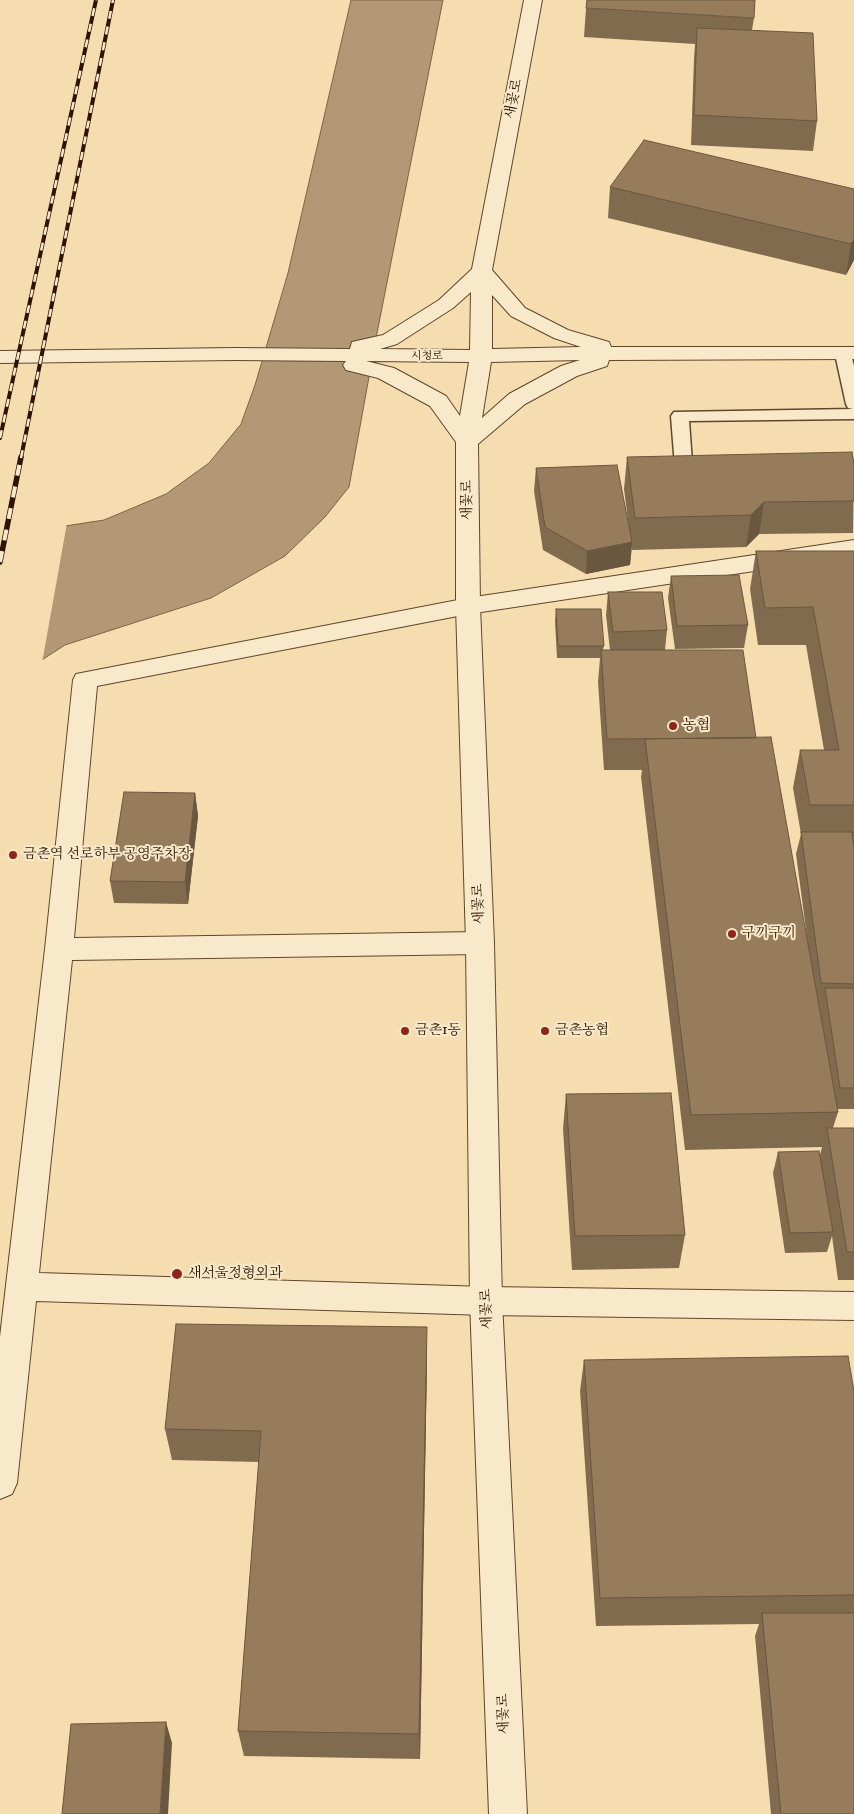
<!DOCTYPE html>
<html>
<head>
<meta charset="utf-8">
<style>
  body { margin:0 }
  canvas { display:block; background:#f6ddaf }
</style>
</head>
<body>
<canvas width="854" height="1814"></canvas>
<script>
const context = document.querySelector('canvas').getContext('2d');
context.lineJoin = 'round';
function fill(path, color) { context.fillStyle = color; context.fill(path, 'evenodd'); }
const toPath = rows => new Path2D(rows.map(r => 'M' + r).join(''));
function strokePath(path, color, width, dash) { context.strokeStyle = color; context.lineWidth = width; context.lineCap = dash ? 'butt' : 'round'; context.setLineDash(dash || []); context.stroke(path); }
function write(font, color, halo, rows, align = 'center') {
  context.font = font + ' "IM FELL Great Primer","Noto Serif KR",serif'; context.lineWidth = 4; context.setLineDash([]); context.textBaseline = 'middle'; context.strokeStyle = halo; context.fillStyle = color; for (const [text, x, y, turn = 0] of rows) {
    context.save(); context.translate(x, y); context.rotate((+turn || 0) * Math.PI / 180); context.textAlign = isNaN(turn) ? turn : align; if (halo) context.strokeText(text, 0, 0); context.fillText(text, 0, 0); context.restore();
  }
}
const water = toPath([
  [351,0,443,0,377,333,349,487,325,517,285,556,211,598,65,645,0,687,0,536,104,520,166,494,209,463,241,424,255,385,288,273,351,0]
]);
fill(water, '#b29874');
strokePath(water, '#7d6346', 1);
fill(toPath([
  [67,523,42,663,0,689,0,533]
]), '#f6ddaf');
const service = toPath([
  [843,349,849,351,851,354,854,366,854,419,689,421,692,462,707,463,710,467,707,471,701,472,678,471,675,467,671,416,674,412,853,409,848,408,846,404,835,354,837,351,843,349]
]);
const minor = toPath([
  [854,540,854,556,468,614,97,686,74,938,480,932,490,935,494,943,490,951,480,954,72,960,39,1273,486,1287,854,1292,854,1320,486,1315,36,1301,17,1483,12,1494,0,1499,0,1337,45,949,73,680,76,674,468,598,854,540]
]);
const tertiary = toPath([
  [524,0,542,0,492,270,525,308,568,330,609,342,611,347,854,347,854,359,609,360,607,366,577,376,525,404,478,444,480,606,494,943,502,1301,527,1814,489,1814,470,1301,466,943,456,606,456,442,430,406,378,378,346,370,343,365,346,361,235,360,0,363,0,351,235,348,350,349,352,342,383,335,439,300,472,269,524,0],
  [471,292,470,350,380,349,397,344,453,308,471,292],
  [492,295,511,316,554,338,581,347,492,349,492,295],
  [580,360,561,366,509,394,482,418,491,362,580,360],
  [366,361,469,362,460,416,446,396,394,368,366,361]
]);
strokePath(service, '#5f462c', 3);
strokePath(minor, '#5f462c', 2);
strokePath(tertiary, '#5f462c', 2);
fill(service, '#f9e9cb');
fill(minor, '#f9e9cb');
fill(tertiary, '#f9e9cb');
const railFar1 = toPath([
  [0,438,96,0],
  [21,458,113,0]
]);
const rail = toPath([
  [0,562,21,457]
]);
strokePath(railFar1, '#2d1300', 4);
strokePath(rail, '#2d1300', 5.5);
strokePath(railFar1, '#f9e9cb', 2.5, [8]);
strokePath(rail, '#f9e9cb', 4, [11]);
fill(toPath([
  [586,8,754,18,752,30,817,121,813,151,691,145,694,58,695,44,584,37],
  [610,187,854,189,854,260,846,275,608,218],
  [627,457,854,464,853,533,759,534,746,547,632,550,632,546,630,565,586,574,543,550,534,491,536,468,629,528,624,489],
  [756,551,854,551,854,842,853,842,854,848,854,1109,837,1109,838,1112,833,1128,854,1128,854,1280,838,1280,832,1236,827,1252,785,1253,773,1173,778,1152,820,1155,822,1147,685,1150,641,777,642,770,604,770,598,682,600,658,557,658,555,621,556,609,604,646,603,650,610,650,606,615,608,592,667,630,665,650,756,738,808,945,796,854,801,834,793,788,800,750,824,750,806,645,758,645,750,589],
  [671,576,748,625,744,648,675,649,668,598],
  [195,793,198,816,188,904,114,903,110,881],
  [566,1094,685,1235,679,1268,572,1270,563,1129],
  [427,1360,420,1759,244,1756,238,1731,259,1462,172,1460,165,1429],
  [584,1360,854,1391,854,1814,771,1814,755,1636,759,1624,596,1626,580,1391]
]), '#816b4e');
fill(toPath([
  [854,239,854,260,846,275,851,244],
  [764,502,759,534,746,547,751,515],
  [632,542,630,565,586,574,587,551],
  [195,793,198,816,188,904,185,882],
  [427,1327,427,1360,420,1759,419,1734],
  [166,1722,172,1743,168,1814,160,1814]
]), '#695740');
const building = toPath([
  [587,0,755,0,754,18,586,8,587,0],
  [697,28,813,33,817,121,694,115,697,28],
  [644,140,854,189,854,239,851,244,610,187,644,140],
  [852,452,854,464,854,501,764,502,751,515,635,518,627,457,852,452],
  [617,465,632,542,587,551,545,527,536,468,617,465],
  [756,551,854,551,854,805,810,805,800,750,839,750,813,607,765,608,756,551],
  [739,575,748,625,677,626,671,576,739,575],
  [608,592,662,592,667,630,613,632,608,592],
  [556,609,601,609,604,646,558,646,556,609],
  [601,650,743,650,756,738,607,739,601,650],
  [771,737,838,1112,691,1115,645,739,771,737],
  [124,792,195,793,185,882,110,881,124,792],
  [801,832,852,832,854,848,854,984,821,983,801,832],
  [825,988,854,988,854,1088,840,1088,825,988],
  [671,1093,685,1235,575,1236,566,1094,671,1093],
  [827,1128,854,1128,854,1252,847,1252,827,1128],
  [819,1151,833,1232,790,1233,778,1152,819,1151],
  [176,1324,427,1327,419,1734,238,1731,261,1431,165,1429,176,1324],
  [848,1356,854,1391,854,1595,600,1598,584,1360,848,1356],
  [762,1613,854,1613,854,1814,781,1814,762,1613],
  [166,1722,160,1814,62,1814,71,1724,166,1722]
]);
fill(building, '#967c5b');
strokePath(building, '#695740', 1);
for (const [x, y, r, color] of [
  [673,726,5,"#8f2418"],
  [13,855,5,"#8f2418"],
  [732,934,5,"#8f2418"],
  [405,1031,5,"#8f2418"],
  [545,1031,5,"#8f2418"],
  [177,1274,6,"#8f2418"]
]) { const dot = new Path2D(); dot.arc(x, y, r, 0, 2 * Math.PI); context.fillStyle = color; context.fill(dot); strokePath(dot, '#f9e9cb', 2); }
write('11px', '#2d1300', '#f9e9cb', [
  ["시청로",427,356]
]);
write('14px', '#2d1300', '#f9e9cb', [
  ["새꽃로",514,99,-79],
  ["새꽃로",468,500,-90],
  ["새꽃로",479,904,-92],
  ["새꽃로",487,1309,-92],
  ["새꽃로",504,1714,-92]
]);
write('14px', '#2d1300', '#f9e9cb', [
  ["농협",683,726],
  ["금촌역 선로하부 공영주차장",23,855],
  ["구끼구끼",742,934],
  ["금촌1동",415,1031],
  ["금촌농협",555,1031],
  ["새서울정형외과",188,1274]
], 'left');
</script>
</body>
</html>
